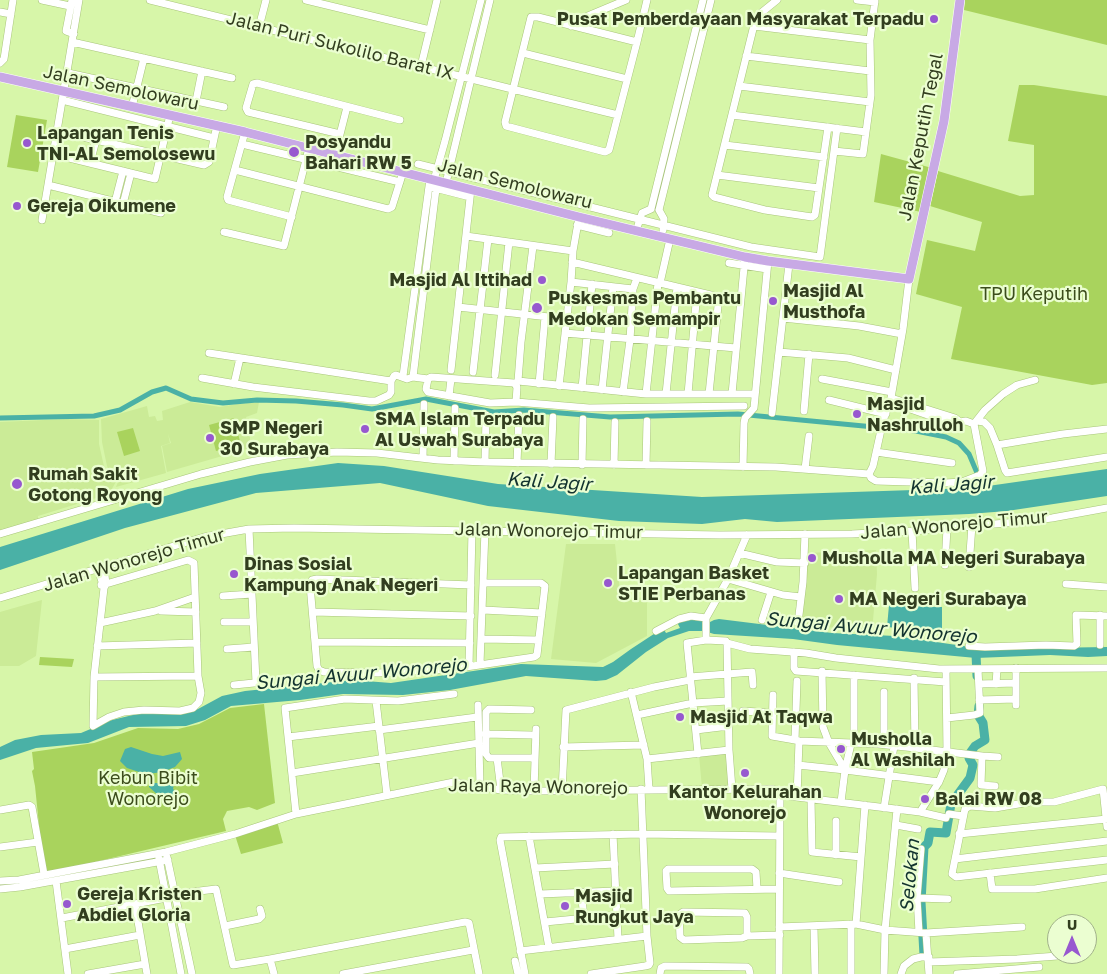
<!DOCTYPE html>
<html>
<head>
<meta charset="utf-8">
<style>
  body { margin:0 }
  #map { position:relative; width:1107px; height:974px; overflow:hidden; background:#d7f6a9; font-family:"Golos Text",sans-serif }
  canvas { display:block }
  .north { position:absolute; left:1047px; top:914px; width:50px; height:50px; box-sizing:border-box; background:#ebfed1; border:1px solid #a1b18a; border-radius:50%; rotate:0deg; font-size:14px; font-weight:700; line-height:20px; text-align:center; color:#323e1f }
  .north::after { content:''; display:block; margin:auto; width:18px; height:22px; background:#9758cf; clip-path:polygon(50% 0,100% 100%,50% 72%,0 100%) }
</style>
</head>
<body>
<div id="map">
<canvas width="1107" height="974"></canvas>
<div class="north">U</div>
</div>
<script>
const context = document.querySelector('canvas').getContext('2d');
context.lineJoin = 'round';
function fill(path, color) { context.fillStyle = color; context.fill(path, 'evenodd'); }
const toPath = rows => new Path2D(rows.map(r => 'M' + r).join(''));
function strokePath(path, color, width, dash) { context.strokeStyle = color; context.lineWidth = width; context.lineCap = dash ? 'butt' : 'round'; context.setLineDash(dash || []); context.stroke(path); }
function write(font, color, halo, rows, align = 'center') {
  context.font = font + ' "Golos Text",sans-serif'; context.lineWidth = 4.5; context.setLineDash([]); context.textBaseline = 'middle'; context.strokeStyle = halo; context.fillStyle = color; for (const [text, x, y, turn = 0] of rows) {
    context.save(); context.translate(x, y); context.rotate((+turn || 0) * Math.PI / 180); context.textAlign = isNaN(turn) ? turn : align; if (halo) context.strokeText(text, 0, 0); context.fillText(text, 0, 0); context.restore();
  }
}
fill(toPath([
  [190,402,220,407,237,404,259,402,257,413,246,417,250,429,250,448,167,472,162,446,171,443,168,434,170,443,161,446,166,473,116,487,120,477,111,475,107,466,102,442,101,419,147,406,149,417,155,416,157,421,163,420,162,411],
  [67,419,99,420,99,444,105,471,118,478,109,494,38,516,38,523,0,535,0,422],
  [566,544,615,544,621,602,647,596,647,636,596,663,551,659],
  [876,550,877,574,872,632,800,624,807,553],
  [42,600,36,656,19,666,0,666,0,612],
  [730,751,732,788,702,788,699,755]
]), '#cbeb97');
fill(toPath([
  [965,0,1107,0,1107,45,964,10],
  [1019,85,1034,85,1107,96,1107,383,1092,385,951,359,962,307,916,294,927,240,975,251,982,222,930,206,938,171,1020,196,1034,195,1034,145,1008,141],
  [16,115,47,120,38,172,7,167],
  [881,154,932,168,921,212,874,202],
  [234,418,241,445,216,451,209,425],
  [133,428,140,451,124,456,117,432],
  [40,657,74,659,72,667,39,665],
  [264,704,275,803,257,810,249,807,227,811,223,819,226,831,44,874,35,786,32,771,34,769,32,752,94,743,138,728,178,729,199,724,230,708],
  [277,821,283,843,241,854,235,835]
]), '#a9d35d');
fill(toPath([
  [338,463,384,466,498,484,702,497,974,488,1107,469,1107,496,1007,511,969,514,777,522,745,519,702,524,619,521,488,506,380,483,256,493,125,528,0,570,0,547,188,489,260,474],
  [889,605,942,607,942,630,940,632,887,627],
  [697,619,710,622,714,620,719,619,832,633,895,636,984,649,1107,647,1107,656,1088,657,1050,655,976,658,837,645,793,639,714,634,704,631,689,631,668,638,646,652,617,675,606,680,596,681,526,676,450,690,403,695,343,694,300,700,231,706,205,720,186,726,129,727,88,743,36,748,0,760,0,747,15,740,41,735,81,733,112,720,137,714,187,713,198,709,222,696,245,691,353,680,391,683,521,664,603,667,613,662,631,649,663,628,666,633,680,628,677,622],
  [131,747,152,754,163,756,180,752,182,759,175,767,162,772,148,774,142,773,127,768,120,761,125,749],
  [175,777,176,779,175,780,173,789,178,793,178,801,175,805,167,803,149,787,149,783,163,783]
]), '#4ab1a6');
strokePath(toPath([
  [0,418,94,416,120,410,152,392,166,388,191,399,223,403,257,400,296,401,343,405,372,409,426,399,494,412,524,410,610,417,738,414,916,431,946,437,959,443,969,454,983,487]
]), '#4ab1a6', 5);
strokePath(toPath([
  [976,654,977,676],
  [924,955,921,902,924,847,928,843,930,832,946,833,951,804,970,778,973,765,969,758,970,753,975,746,985,740,983,723,978,715,979,706]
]), '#4ab1a6', 9);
const minor = toPath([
  [42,0,70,6],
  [72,0,66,31,74,34],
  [150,0,618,115],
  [306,0,430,30],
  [777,0,756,17,712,195,714,197,765,210,812,217,815,215,828,127],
  [857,0,875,2],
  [0,12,11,14],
  [571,26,583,18,626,0],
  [754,26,870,40],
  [259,27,266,0],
  [72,42,232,78],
  [637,42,538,17,531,17,505,122,506,126,605,152,609,150,637,42,647,0],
  [523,53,627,79],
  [746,56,870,71],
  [0,63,4,59,13,0],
  [421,66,437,0],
  [68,73,224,107],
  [739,86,870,102],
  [62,100,214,138],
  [196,101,202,71],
  [132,107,144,58],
  [732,115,866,132],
  [57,131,204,165,209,162,217,125],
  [245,132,227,197,228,200,292,217],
  [340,134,248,112,246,108,253,84,257,83,400,120],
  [242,144,400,182],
  [725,145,824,157],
  [834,151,863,154,871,95,870,40,875,0],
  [53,154,155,179,170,115],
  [335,154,347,107],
  [90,163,96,140],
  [418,164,751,247,820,257,837,128],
  [235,170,388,209,392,207,403,172],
  [717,175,819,188],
  [434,180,445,141,481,0],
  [446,183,490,0],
  [48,185,161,213],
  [431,187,470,197],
  [115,202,123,171],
  [123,204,131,173],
  [651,209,703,0],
  [659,210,711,0],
  [659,210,664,219,663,230],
  [42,220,79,0],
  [577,225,609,233],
  [638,225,642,213,651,209],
  [224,232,284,246,309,148],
  [466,236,573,251],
  [533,246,521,342,518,381,646,394,755,394],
  [572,262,740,302],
  [729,263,767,269],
  [571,282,633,289,637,278],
  [660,283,670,239],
  [458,307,567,319],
  [783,318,859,326,902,334],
  [565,333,736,348],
  [779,352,848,358,896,370],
  [209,353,391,381,394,376,396,375,407,379,413,377,428,379],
  [451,370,471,189],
  [473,372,488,239],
  [495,375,509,242],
  [403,376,430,179],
  [413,377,437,181],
  [202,378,253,387,369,401,376,401,389,395,391,392,391,381],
  [822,379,892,392],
  [234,384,240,358],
  [539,384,545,317],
  [559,386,571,282,573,251,579,217],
  [582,388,592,284],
  [602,390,613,287],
  [623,392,630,340,633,289],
  [646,394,658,283],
  [666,394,677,287],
  [688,394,697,292],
  [709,394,719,296],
  [732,394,745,257],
  [449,396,451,379],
  [891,398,955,418,960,422],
  [829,400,886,414],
  [516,402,517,387,514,383,431,377,428,379,426,389,428,392,490,403,516,402,589,408,744,406],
  [890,402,945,421,954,423,966,421,974,424],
  [804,411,809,354],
  [772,413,789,264],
  [977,421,984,422,990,428,997,445,1005,470,1007,473,1107,457],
  [974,424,985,410,1003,394,1017,385,1035,380],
  [997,445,1063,434,1107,429],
  [876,452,952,463],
  [423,458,424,404],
  [454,461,455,408],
  [485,462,486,415],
  [517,463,519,415],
  [551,464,553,417],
  [582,465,583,419],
  [614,465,615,422],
  [646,465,647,421],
  [743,467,744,423,745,418,754,408,768,261],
  [805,469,809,436],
  [869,474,873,466,883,421,891,398,903,329,909,279],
  [869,474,871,478,876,481,945,483,962,482,980,475,983,471,974,424],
  [912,531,915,588],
  [0,534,201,474,250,462,287,455,337,452,377,453,438,460,485,462,776,467,869,474],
  [739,553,777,562,805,563],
  [945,565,947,528],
  [969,567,972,525],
  [98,569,104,588],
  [728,579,783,595,801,597],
  [1066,584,1107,587],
  [101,585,106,584,188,560,194,563,198,676,201,693,199,702,193,708,180,711,144,710,124,712,109,717,93,726,94,677,104,588,106,584,104,567],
  [471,585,317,579,312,580,310,585,317,666,319,670,324,672,378,673,452,669,534,657,537,655,545,586,541,583,483,583],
  [223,596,252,594],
  [0,598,204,537,249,529,294,528,720,535,852,534,912,531,1018,522,1052,518,1107,508],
  [483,610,542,613],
  [161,611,196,612],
  [313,612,471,616],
  [1100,615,1100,645],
  [762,620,771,592],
  [224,622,253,622],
  [100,623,155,611,195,597],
  [798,623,803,582,805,534],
  [656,631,679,619,691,616,706,618],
  [482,639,539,640],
  [706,640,706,618,728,579,747,535],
  [316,642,470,643],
  [727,643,750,649,806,653,836,658,939,669,1107,668],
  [97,646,197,643],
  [969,646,985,647,1046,645,1074,646,1077,644,1076,615,1107,616],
  [227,649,254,647],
  [794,652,794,668,796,671,946,682],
  [480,664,485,530],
  [469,666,472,530],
  [1016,668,1016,705],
  [822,671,823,727,829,743,845,770],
  [94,677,198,676],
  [690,677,752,672,753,685],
  [914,678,915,748,982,756,981,785,995,786],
  [979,684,1016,683],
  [996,684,997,669],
  [234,685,254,683,256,682,249,529],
  [631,692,647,759,649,789],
  [884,692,884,744],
  [773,695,772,736,795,740],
  [979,700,1016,699],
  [376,701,387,795],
  [478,705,480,786],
  [743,711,773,713],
  [637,715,693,703,728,701],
  [947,718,974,715,980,713,978,669],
  [379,730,477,717],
  [696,730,729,726],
  [485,734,531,735],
  [288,737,379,726],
  [799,741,878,744,915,748],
  [563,747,644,745],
  [698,754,687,643,706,640,726,641,727,643,729,750,732,789],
  [982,756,998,757],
  [497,758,531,758],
  [647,759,729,750],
  [798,765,845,770,939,782],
  [292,773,479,743],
  [501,790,497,758,489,758,486,754,486,712,489,709,531,710],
  [534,791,536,729],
  [562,791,566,710,654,687,690,680],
  [780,795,920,812,946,818],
  [797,797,799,741,795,740,797,681],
  [811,799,812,852,861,857],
  [841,802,845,770,851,744,854,740,854,675],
  [884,808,894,746],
  [0,810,29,805,32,807,44,874],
  [920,812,939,782,944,770,947,753,946,669],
  [296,814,285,708,345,699,398,701,454,694],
  [949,814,963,816],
  [836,821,836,855],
  [896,825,918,829],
  [1107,827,1103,789,1054,802,1030,802,995,808,970,806,965,809,952,874,956,877,1107,860],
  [613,834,618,939],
  [959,834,1107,819],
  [529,836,549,948],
  [0,847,38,842],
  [167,857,192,974],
  [159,859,181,974],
  [955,859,1107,841],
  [535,868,615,864],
  [779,873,839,882],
  [990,873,992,889,1035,889,1107,878],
  [0,881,19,880,166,852,235,834,296,814,454,782,501,790,534,791,773,789,776,790,780,795],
  [56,881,68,974],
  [0,889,20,887,168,860],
  [757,889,756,872,752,869,668,869,666,871,667,888,669,891,779,889],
  [581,892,584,917],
  [175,894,216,889,233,965,270,959,465,922,469,923,479,974],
  [540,894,616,891],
  [917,898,948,899],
  [135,904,147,974],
  [62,918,166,898],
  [545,922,617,915],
  [851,924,851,974],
  [856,924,865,805],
  [225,926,259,919,262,916,260,909],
  [779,927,856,924,885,930,926,933,1022,927],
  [814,927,815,974],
  [919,932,917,898,921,849],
  [926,933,929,974],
  [747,936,747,917,745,913,683,912,679,915,680,937,684,940,742,938,747,936,780,935],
  [65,949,140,935],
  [520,951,647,936],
  [270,959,274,974],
  [515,961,518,974],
  [929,962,1017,959,1071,955],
  [88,974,145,964],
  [343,974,473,950],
  [525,974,500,840,501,837,642,834,777,836],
  [591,974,645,966,649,965,650,963,647,936,641,789],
  [660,974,661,968,665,966,747,967,749,969,750,974],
  [779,974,780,795],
  [884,974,885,930,897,809],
  [901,974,904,966,913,959,921,957,929,957],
  [957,974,1039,967]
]);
const major = toPath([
  [0,77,245,132,579,217,745,257,768,261,909,279,944,121,960,0]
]);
strokePath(minor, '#a9c57b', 8);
strokePath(major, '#fff', 10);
strokePath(minor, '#fff', 7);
strokePath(major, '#c8a9e5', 9);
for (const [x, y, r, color] of [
  [934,19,5,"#9758cf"],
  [27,143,5,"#9758cf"],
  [294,152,6,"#9758cf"],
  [17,206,5,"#9758cf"],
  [542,280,5,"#9758cf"],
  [773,301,5,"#9758cf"],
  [537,308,6,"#9758cf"],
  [857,414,5,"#9758cf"],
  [365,429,5,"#9758cf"],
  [210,438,5,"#9758cf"],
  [17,484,6,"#9758cf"],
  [812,558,5,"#9758cf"],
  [234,574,5,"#9758cf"],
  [608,583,5,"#9758cf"],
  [839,599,5,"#9758cf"],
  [680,717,5,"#9758cf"],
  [841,749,5,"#9758cf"],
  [745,773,5,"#9758cf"],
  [925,799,5,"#9758cf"],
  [67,904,5,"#9758cf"],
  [565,906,5,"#9758cf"]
]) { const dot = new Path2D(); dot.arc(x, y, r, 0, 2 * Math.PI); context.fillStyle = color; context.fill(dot); strokePath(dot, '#ebfed1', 2); }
write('bold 18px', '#323e1f', '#ebfed1', [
  ["Pusat Pemberdayaan Masyarakat Terpadu",924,19,"right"],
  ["Lapangan Tenis",37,133],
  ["TNI-AL Semolosewu",37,154],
  ["Posyandu",305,142],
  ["Bahari RW 5",305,163],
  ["Gereja Oikumene",27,206],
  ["Masjid Al Ittihad",532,280,"right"],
  ["Masjid Al",783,291],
  ["Musthofa",783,312],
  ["Puskesmas Pembantu",548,298],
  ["Medokan Semampir",548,319],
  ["Masjid",867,404],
  ["Nashrulloh",867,425],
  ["SMA Islam Terpadu",375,419],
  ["Al Uswah Surabaya",375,440],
  ["SMP Negeri",220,428],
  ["30 Surabaya",220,449],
  ["Rumah Sakit",28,474],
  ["Gotong Royong",28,495],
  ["Musholla MA Negeri Surabaya",822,558],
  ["Dinas Sosial",244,564],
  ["Kampung Anak Negeri",244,585],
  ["Lapangan Basket",618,573],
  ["STIE Perbanas",618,594],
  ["MA Negeri Surabaya",849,599],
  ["Masjid At Taqwa",690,717],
  ["Musholla",851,739],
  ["Al Washilah",851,760],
  ["Kantor Kelurahan",745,792,"center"],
  ["Wonorejo",745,813,"center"],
  ["Balai RW 08",935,799],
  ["Gereja Kristen",77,894],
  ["Abdiel Gloria",77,915],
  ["Masjid",575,896],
  ["Rungkut Jaya",575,917]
], 'left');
write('18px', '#323e1f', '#ebfed1', [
  ["Jalan Puri Sukolilo Barat IX",340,46,14],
  ["Jalan Semolowaru",121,88,12],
  ["Jalan Keputih Tegal",921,137,-79],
  ["Jalan Semolowaru",515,184,14],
  ["Jalan Wonorejo Timur",954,525,-5],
  ["Jalan Wonorejo Timur",549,531,1],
  ["Jalan Wonorejo Timur",134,560,-16],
  ["Jalan Raya Wonorejo",538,787,1]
]);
write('18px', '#3c4d1c', '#ebfed1', [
  ["TPU Keputih",1034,294],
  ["Kebun Bibit",148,778],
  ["Wonorejo",148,799]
]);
write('italic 19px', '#13332f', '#ebfed1', [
  ["Kali Jagir",549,482,4],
  ["Kali Jagir",951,485,-4],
  ["Sungai Avuur Wonorejo",871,628,5],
  ["Sungai Avuur Wonorejo",361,674,-5],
  ["Selokan",910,876,-85]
]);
</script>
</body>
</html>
